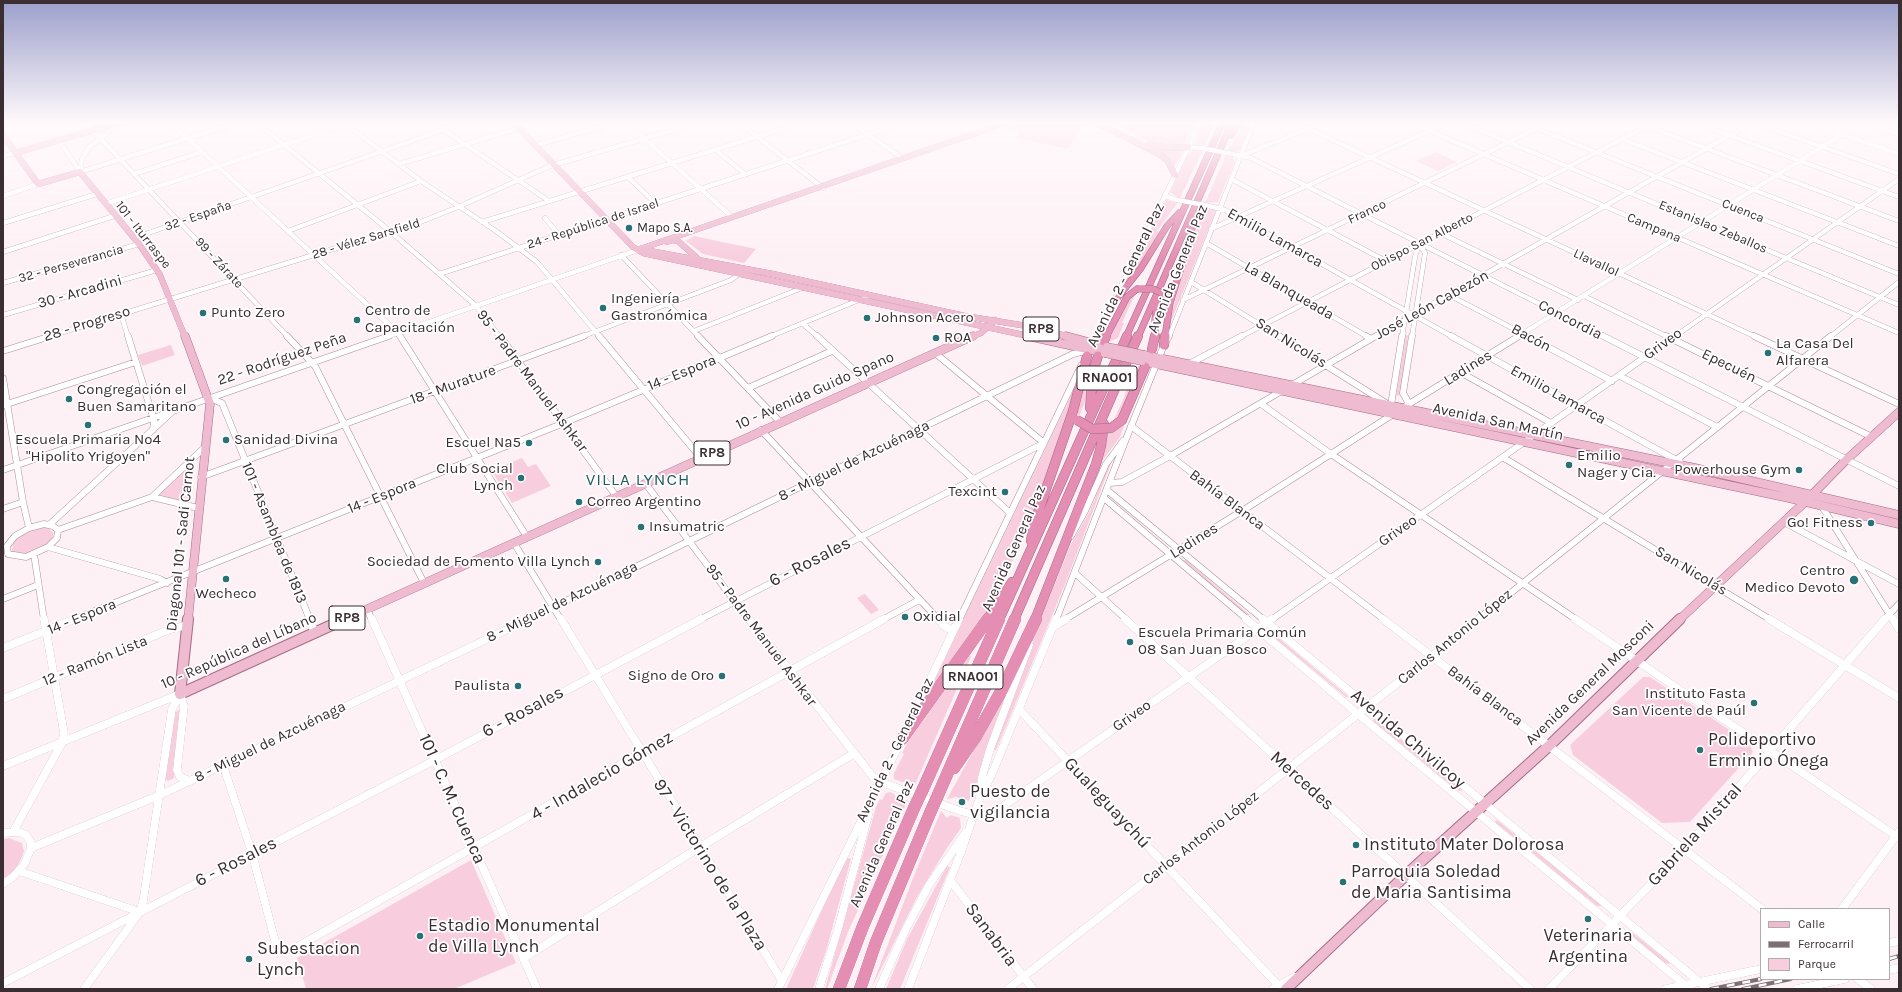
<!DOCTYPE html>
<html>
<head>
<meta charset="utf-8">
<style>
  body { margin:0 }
  #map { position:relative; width:1902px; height:992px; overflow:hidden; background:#fef1f6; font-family:Karla,sans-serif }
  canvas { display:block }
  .frame { position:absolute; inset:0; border:4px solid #3b2e33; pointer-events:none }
  .legend { position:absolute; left:1760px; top:908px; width:130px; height:72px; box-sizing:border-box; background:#fff; border:1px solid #b1abad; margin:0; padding:5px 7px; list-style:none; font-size:12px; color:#3b2e33 }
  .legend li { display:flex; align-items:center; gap:8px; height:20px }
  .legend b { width:20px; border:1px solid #b1abad }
</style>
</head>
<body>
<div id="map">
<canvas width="1902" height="992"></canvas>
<div class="frame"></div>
<ul class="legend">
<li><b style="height:5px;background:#eebbd1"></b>Calle</li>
<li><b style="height:5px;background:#7d7075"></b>Ferrocarril</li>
<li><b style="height:11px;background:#f8cede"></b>Parque</li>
</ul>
</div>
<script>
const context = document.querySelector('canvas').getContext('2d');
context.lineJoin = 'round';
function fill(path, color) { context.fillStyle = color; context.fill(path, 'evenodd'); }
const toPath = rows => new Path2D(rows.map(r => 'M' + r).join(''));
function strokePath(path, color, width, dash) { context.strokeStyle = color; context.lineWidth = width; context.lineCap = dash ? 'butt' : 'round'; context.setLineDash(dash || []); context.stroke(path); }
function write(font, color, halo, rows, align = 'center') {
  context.font = font + ' Karla,sans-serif'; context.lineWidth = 3.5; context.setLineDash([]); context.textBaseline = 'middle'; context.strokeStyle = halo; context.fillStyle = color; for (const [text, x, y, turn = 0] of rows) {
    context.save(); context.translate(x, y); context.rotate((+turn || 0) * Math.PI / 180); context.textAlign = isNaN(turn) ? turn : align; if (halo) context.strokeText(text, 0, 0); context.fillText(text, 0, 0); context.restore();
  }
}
fill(toPath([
  [1025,122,1082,122,1082,127,1068,149,1016,138,1019,133,1006,130,1005,129],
  [1112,122,1196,122,1185,143,1170,146,1151,142],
  [1204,122,1215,122,1204,147,1194,146],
  [1244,122,1252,122,1240,150,1235,152,1228,151],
  [1115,129,1155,148,1184,150,1174,167,1171,160,1166,156],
  [1193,150,1203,150,1180,198,1177,197,1170,192,1188,155],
  [1436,152,1455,161,1458,162,1438,171,1416,161],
  [1226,155,1233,156,1235,161,1218,202,1205,203],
  [1166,200,1178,202,1157,231,1159,232,1136,270,1125,282],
  [1203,207,1215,209,1216,211,1170,324,1171,313],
  [694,236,756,249,744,263,703,254,686,241],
  [1136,292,1122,323,1124,323,1118,338,1111,341,1108,341,1127,302],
  [1406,335,1408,336,1401,395,1396,396],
  [171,345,175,355,142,366,138,355],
  [1095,356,1087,396,1079,417,1077,410,1089,368],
  [1140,365,1143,366,1119,417,1112,424,1124,398,1132,371],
  [1077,383,1059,440,1024,537,992,605,926,697],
  [1125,423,1120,437,1103,460,1090,492,1104,453,1108,432,1117,429],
  [522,458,528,467,536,464,551,486,512,503,491,470],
  [1112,461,1066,582,1002,736,996,750,993,750,1046,606,1071,544,1090,511,1106,471],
  [190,462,188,503,156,494],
  [42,528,48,528,54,533,51,541,46,546,25,554,14,553,12,551,13,543,16,539,28,531],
  [1182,560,1186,560,1250,615,1246,615],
  [864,594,865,594,879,610,871,614,857,598],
  [1271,635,1275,635,1350,698,1346,697],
  [970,655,971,657,914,787,909,781,902,782,894,779,894,773,904,754,902,753,907,743],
  [1643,677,1650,677,1749,743,1753,752,1690,822,1662,823,1573,755,1570,745],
  [1012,681,989,743,974,792,972,792,969,801,956,797,947,799],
  [179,710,181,712,174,778,168,781,165,779,173,714],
  [1374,718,1461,788,1462,791,1457,790,1373,721],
  [890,792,894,794,899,800,908,800,848,932,827,989,825,989,876,807,880,799,882,800,886,793],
  [941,811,947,818,951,815,960,818,961,828,947,848,917,897,871,989,913,878],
  [1497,820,1600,903,1602,906,1597,906,1496,823,1495,821],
  [9,838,22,843,24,852,17,868,3,880,3,839],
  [846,857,851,859,826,951,813,989,786,989],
  [471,860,516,963,454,989,306,989,297,958],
  [947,866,950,867,900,989,886,989,907,939],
  [1629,930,1667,960,1670,964,1664,963,1629,934,1628,931]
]), '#f8cede');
const minorFar2 = toPath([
  [85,122,288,337],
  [170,122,397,332,400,337],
  [256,122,391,232,475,305,500,337],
  [343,122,421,181,496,231,537,262,600,337],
  [432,122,549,201],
  [626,122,732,217],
  [738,122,823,188],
  [850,122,902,158],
  [961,122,980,134],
  [1294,122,1756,337],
  [1409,122,1899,333],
  [1460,122,1899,305],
  [1521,122,1899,274],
  [1636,122,1899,221],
  [1693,122,1899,197],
  [1752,122,1899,174],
  [1806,122,1899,154],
  [1862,122,1899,134],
  [1622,139,1899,246],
  [59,140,80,172],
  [536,145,617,122],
  [1188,147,1202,148],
  [716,150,745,174],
  [1227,153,1251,158,1605,337],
  [1243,155,1325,122],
  [3,156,15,153],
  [399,164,539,122],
  [80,172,239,122],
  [80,172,82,159,89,147,122,122],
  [134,174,202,152],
  [628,177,655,203],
  [1231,179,1386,261],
  [1165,194,1168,197,1177,200],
  [3,196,38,184],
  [105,204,353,122],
  [1205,205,1225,210,1453,337],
  [545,218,559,235],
  [482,222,804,122],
  [3,223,97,194],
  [1211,229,1449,122],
  [288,231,421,181],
  [1440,233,1578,300],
  [134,238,466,122],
  [1206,243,1368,337],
  [3,252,114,216],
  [621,255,699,337],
  [439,274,906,122],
  [1191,282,1280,337],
  [3,283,139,244],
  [1449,295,1529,337],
  [1584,296,1668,337],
  [1183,300,1550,122],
  [121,314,128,337],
  [3,315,157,270],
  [803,324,818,337],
  [694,331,802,288],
  [47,337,382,234,398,231,458,207,550,166,701,122],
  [386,337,638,250],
  [581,337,731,280,743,271],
  [769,337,871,295],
  [1096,337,1201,122],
  [1169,337,1254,122],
  [1240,337,1655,122],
  [1374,337,1753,122],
  [1402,337,1415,257,1419,244],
  [1412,337,1425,253,1419,244],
  [1517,337,1862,122],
  [1674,337,1899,179],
  [1830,337,1899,282]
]);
const minorFar1 = toPath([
  [128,336,154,420,153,430],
  [287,336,315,366,424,583],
  [400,336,527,537],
  [500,336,616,496],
  [599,336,701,458],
  [698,336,780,422],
  [817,336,1010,513],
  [1279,336,1386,403],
  [1366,336,1371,339],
  [1451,336,1680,462],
  [1527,336,1612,381],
  [1603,336,1899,486],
  [1666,336,1872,437],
  [1754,336,1899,404],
  [1092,346,1097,336],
  [3,351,51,336],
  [935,353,1044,443],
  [1189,364,1242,336],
  [1460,372,1551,423],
  [1620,376,1717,427],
  [3,378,23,502,29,528],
  [748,388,832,351],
  [209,398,222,403,310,620],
  [1261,404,1331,454,1577,620],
  [1409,404,1403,393,1412,336],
  [4,405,136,362],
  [1393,409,1391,405,1402,336],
  [1131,426,1385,620],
  [761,430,939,620],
  [1504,458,1771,620],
  [3,470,389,336],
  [201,477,584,336],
  [645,483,749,620],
  [1110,483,1122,482,1170,456,1376,336],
  [1107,490,1264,620],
  [152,497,198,508],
  [1104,498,1248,620],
  [1821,505,1893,620],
  [3,509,23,502],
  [1784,522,1899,584],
  [44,524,53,526,58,530,57,538,48,547,26,557,8,554,7,546,15,536,29,528,44,524],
  [49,525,173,411],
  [58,530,152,497,205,447],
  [1071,536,1085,511,1106,464,1123,441],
  [514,543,561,620],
  [48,547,160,579,167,583],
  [34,554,44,620],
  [1075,573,1127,620],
  [3,599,38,585],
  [367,609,372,620],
  [72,620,564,423,772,336],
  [527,620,1073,354,1089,350],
  [699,620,1044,443],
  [882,620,919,600],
  [959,620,1081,366],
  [1056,620,1126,439,1164,345,1169,336],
  [1064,620,1242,511,1409,404,1519,336],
  [1271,620,1675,336],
  [1477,620,1831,336],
  [1884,620,1899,604]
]);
const minor = toPath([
  [309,619,315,633],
  [372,619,537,989],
  [561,619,782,981],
  [749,619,873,777,881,782,960,811,979,816,984,816,999,809,1272,619],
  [938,619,944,626,953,631],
  [1125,619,1530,989],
  [1246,619,1358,714,1690,989],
  [1263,619,1708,989],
  [1383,619,1762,909],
  [1575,619,1899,838],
  [1769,619,1899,698],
  [1893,619,1899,629],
  [1053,627,1066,619],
  [3,648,75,619],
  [180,694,184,706,177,770,180,777,190,781],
  [3,699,168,630,187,625],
  [1019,709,1278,985],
  [912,718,959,619],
  [223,765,252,853,275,941,278,947,285,950,295,948,641,753,884,619],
  [3,766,180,694],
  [980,794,982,777,990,749,1029,645],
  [13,832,62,743,64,733,44,619],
  [3,833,19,832,26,835,30,841,31,848,25,863,14,876,3,884],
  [31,848,160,795,529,619],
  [19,871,140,912],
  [950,880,1033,989],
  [1842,909,1899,832],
  [1889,943,1899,941],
  [524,958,700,847,853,754],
  [1889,970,1899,968],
  [1858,979,1871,989],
  [3,983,435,760,701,619],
  [84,989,140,912,143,902,172,709,180,694],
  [778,989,903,737],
  [819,989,838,929,869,812],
  [879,989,904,933,929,885,966,832],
  [908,989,961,852,980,797,991,776,1056,619],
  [1008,989,1479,619],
  [1273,989,1294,977],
  [1549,989,1684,850,1885,619],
  [1666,989,1761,969],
  [1797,989,1845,979]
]);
const majorFar2 = toPath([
  [513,122,633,247,643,253,1033,337],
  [1095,122,1159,154,1167,160,1175,175],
  [3,135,38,184,80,172,139,244,160,275,185,337],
  [1149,144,1166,148,1188,147],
  [15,153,121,122],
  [667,242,672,240,678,241,697,258],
  [640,249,1008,122],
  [645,250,773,274,965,316,1027,326,1070,337],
  [971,337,981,333,995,320]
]);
const majorFar1 = toPath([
  [185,336,210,404,188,620],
  [1028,336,1105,353],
  [1066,336,1107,347],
  [1144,355,1695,468,1899,515],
  [1142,361,1789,498,1899,524],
  [343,620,973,336],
  [1679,620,1805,502,1846,460,1899,412]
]);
const major = toPath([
  [180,694,188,619],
  [180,694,345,619],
  [1286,989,1406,875,1550,745,1680,619]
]);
const highwayFar2 = toPath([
  [1231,135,1240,122],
  [1111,306,1141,268,1167,226,1179,213],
  [1106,337,1127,297,1137,289],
  [1126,337,1223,122],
  [1138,337,1232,122],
  [1155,337,1155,319,1158,299],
  [1165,337,1170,303,1187,249,1196,213]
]);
const highwayFar1 = toPath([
  [1104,341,1106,336],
  [1164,345,1165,336],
  [1152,349,1155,336],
  [1090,408,1093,372,1098,356],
  [1111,428,1122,420,1145,367],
  [1031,541,1033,527,1073,411,1087,356],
  [987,620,1012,582],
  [999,620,1127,336],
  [1014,620,1138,336],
  [1035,620,1096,464,1101,446,1104,424]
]);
const highway = toPath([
  [902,739,988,619],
  [954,768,976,736,1004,686,1036,619],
  [923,789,999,619],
  [938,795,1015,619],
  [839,989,863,926,914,808],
  [860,989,876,942,930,813]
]);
strokePath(minorFar2, '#ac8e99', 5);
strokePath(minorFar1, '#ac8e99', 7);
strokePath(minor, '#ac8e99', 8);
strokePath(majorFar2, '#a86c86', 6);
strokePath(majorFar1, '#a86c86', 9);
strokePath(major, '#a86c86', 12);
strokePath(highwayFar2, '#a86c86', 7);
strokePath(highwayFar1, '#a86c86', 10);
strokePath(highway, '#a86c86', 12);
strokePath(minorFar2, '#fff', 4.5);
strokePath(minorFar1, '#fff', 6);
strokePath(minor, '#fff', 8);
strokePath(majorFar2, '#eebbd1', 6);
strokePath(majorFar1, '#eebbd1', 8);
strokePath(major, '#eebbd1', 10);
strokePath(highwayFar2, '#e38eb2', 6);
strokePath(highwayFar1, '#e38eb2', 9);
strokePath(highway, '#e38eb2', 12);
const rail = toPath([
  [1889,959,1899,956],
  [1711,989,1761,979],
  [1743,989,1791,979]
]);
strokePath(rail, '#7d7075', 4);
strokePath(rail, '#fff', 2.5, [8]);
const minorBridge = toPath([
  [1202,148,1227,153],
  [1177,200,1205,205]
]);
const majorBridge = toPath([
  [1107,347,1144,355],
  [1105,353,1142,361]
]);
const highwayBridgeFar2 = toPath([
  [1137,289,1153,289,1166,295]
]);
const highwayBridgeFar1 = toPath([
  [1077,420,1092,429,1111,428]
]);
const highwayBridge = toPath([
  [914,808,923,789],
  [930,813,938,795]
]);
strokePath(minorBridge, '#ac8e99', 5, []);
strokePath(majorBridge, '#a86c86', 9, []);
strokePath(highwayBridgeFar2, '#a86c86', 7, []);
strokePath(highwayBridgeFar1, '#a86c86', 10, []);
strokePath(highwayBridge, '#a86c86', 12, []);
strokePath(minorBridge, '#fff', 4.5);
strokePath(majorBridge, '#eebbd1', 8);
strokePath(highwayBridgeFar2, '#e38eb2', 6);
strokePath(highwayBridgeFar1, '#e38eb2', 9);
strokePath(highwayBridge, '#e38eb2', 12);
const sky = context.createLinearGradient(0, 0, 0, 261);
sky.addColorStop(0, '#9b9fcb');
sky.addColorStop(0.47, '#fff9fb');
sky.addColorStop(1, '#fff9fb00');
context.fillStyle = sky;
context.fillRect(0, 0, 1902, 261);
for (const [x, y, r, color] of [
  [629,228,4,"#277177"],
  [603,308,4,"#277177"],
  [203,313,4,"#277177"],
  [867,318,4,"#277177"],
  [357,320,4,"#277177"],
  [936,338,4,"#277177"],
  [1768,353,4,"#277177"],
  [69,399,4,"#277177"],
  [88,425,4,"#277177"],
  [226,440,4,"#277177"],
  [529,443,4,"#277177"],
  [1569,465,4,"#277177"],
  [1799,470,4,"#277177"],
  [521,478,4,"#277177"],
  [1005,492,4,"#277177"],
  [579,502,4,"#277177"],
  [1871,523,4,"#277177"],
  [641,527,4,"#277177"],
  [598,562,4,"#277177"],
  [226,579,4,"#277177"],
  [1854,580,5,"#277177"],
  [905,617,4,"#277177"],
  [1130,642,4,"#277177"],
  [722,676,4,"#277177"],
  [518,686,4,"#277177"],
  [1754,703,4,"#277177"],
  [1700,750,4,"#277177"],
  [962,802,4,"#277177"],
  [1356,845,4,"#277177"],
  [1343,882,4,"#277177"],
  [1588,919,4,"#277177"],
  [420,936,4,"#277177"],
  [249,959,4,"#277177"]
]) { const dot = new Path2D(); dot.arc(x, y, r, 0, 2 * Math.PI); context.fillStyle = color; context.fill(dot); strokePath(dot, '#fff', 1.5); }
write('13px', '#3b2e33', '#fff', [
  ["Cuenca",1743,211,22],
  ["Franco",1367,212,-25],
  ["32 - España",198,216,-19],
  ["24 - República de Israel",593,224,-18],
  ["Estanislao Zeballos",1713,227,23],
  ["Campana",1654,228,23],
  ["101 - Iturraspe",143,235,52],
  ["28 - Vélez Sarsfield",366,239,-17],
  ["Obispo San Alberto",1422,242,-27],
  ["99 - Zárate",219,263,47],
  ["Llavallol",1596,263,25],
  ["32 - Perseverancia",71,264,-16]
]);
write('13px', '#3b2e33', '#fff', [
  ["Mapo S.A.",637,228]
], 'left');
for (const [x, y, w] of [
  [1041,329,36],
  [1107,378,60],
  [712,453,36],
  [347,618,36],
  [973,677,60]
]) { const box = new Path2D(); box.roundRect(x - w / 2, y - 12, w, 24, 3); context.fillStyle = '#fff'; context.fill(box); strokePath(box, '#3b2e33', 1); }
write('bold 14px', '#3b2e33', null, [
  ["RP8",1041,329],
  ["RNA001",1107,378],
  ["RP8",712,453],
  ["RP8",347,618],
  ["RNA001",973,677]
]);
write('15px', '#3b2e33', '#fff', [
  ["Emilio Lamarca",1275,238,29],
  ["Avenida General Paz",1178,269,-68],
  ["Avenida 2 - General Paz",1126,275,-64],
  ["La Blanqueada",1289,291,30],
  ["30 - Arcadini",80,292,-16],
  ["José León Cabezón",1432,305,-29],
  ["Concordia",1570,320,27],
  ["28 - Progreso",87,324,-17],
  ["Bacón",1531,338,28],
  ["San Nicolás",1291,343,32],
  ["Griveo",1663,344,-36],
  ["22 - Rodríguez Peña",282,359,-19],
  ["Epecuén",1729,366,26],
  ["Ladines",1468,368,-32],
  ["14 - Espora",682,373,-22],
  ["95 - Padre Manuel Ashkar",532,381,53],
  ["18 - Murature",453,385,-20],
  ["10 - Avenida Guido Spano",815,391,-24],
  ["Emilio Lamarca",1558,395,29],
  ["Avenida San Martín",1498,422,12],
  ["8 - Miguel de Azcuénaga",854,461,-26],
  ["14 - Espora",382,496,-22],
  ["Bahía Blanca",1227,500,37],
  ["Griveo",1398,531,-35],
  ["101 - Asamblea de 1813",274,533,68],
  ["Ladines",1194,541,-32],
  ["Diagonal 101 - Sadi Carnot",181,544,-84],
  ["Avenida General Paz",1014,548,-66],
  ["San Nicolás",1691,571,31],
  ["8 - Miguel de Azcuénaga",562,602,-26],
  ["14 - Espora",82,617,-22],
  ["95 - Padre Manuel Ashkar",761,635,53],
  ["Carlos Antonio López",1455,637,-39],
  ["10 - República del Líbano",239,651,-24],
  ["12 - Ramón Lista",95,661,-22],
  ["Avenida General Mosconi",1590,683,-44],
  ["Bahía Blanca",1485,696,37],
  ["Griveo",1132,716,-35],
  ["8 - Miguel de Azcuénaga",270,742,-26],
  ["Avenida 2 - General Paz",895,750,-64],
  ["Carlos Antonio López",1201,838,-38],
  ["Avenida General Paz",882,844,-66]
]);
write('15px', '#3b2e33', '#fff', [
  ["Ingeniería",611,299],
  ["Gastronómica",611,316],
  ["Centro de",365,311],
  ["Capacitación",365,328],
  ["Punto Zero",211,313],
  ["Johnson Acero",875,318],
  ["ROA",944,338],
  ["La Casa Del",1776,344],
  ["Alfarera",1776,361],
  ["Congregación el",77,390],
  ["Buen Samaritano",77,407],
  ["Escuela Primaria Nº4",88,440,"center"],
  ["\"Hipolito Yrigoyen\"",88,457,"center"],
  ["Sanidad Divina",234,440],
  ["Escuel Nª5",521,443,"right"],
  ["Emilio",1577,456],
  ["Nager y Cia.",1577,473],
  ["Club Social",513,469,"right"],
  ["Lynch",513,486,"right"],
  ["Powerhouse Gym",1791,470,"right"],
  ["Texcint",997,492,"right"],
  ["Correo Argentino",587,502],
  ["Go! Fitness",1863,523,"right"],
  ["Insumatric",649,527],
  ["Sociedad de Fomento Villa Lynch",590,562,"right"],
  ["Centro",1845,571,"right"],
  ["Medico Devoto",1845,588,"right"],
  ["Wecheco",226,594,"center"],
  ["Oxidial",913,617],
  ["Escuela Primaria Común",1138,633],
  ["08 San Juan Bosco",1138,650],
  ["Signo de Oro",714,676,"right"],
  ["Paulista",510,686,"right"],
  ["Instituto Fasta",1746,694,"right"],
  ["San Vicente de Paúl",1746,711,"right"]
], 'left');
context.letterSpacing = '1px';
write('17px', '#225d62', '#fff', [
  ["VILLA LYNCH",638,480]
]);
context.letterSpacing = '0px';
write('18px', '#3b2e33', '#fff', [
  ["6 - Rosales",810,562,-27],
  ["6 - Rosales",523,712,-28],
  ["Avenida Chivilcoy",1408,739,40],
  ["4 - Indalecio Gómez",602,776,-30],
  ["Mercedes",1302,781,42],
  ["101 - C. M. Cuenca",452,799,66],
  ["Gualeguaychú",1107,803,47],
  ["Gabriela Mistral",1695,835,-48],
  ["6 - Rosales",236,862,-27],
  ["97 - Victorino de la Plaza",710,865,58],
  ["Sanabria",991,935,53]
]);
write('18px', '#3b2e33', '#fff', [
  ["Polideportivo",1708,740],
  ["Erminio Ónega",1708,761],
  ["Puesto de",970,792],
  ["vigilancia",970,813],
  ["Instituto Mater Dolorosa",1364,845],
  ["Parroquia Soledad",1351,872],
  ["de Maria Santisima",1351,893],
  ["Estadio Monumental",428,926],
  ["de Villa Lynch",428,947],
  ["Veterinaria",1588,936,"center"],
  ["Argentina",1588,957,"center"],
  ["Subestacion",257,949],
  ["Lynch",257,970]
], 'left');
</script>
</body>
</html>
